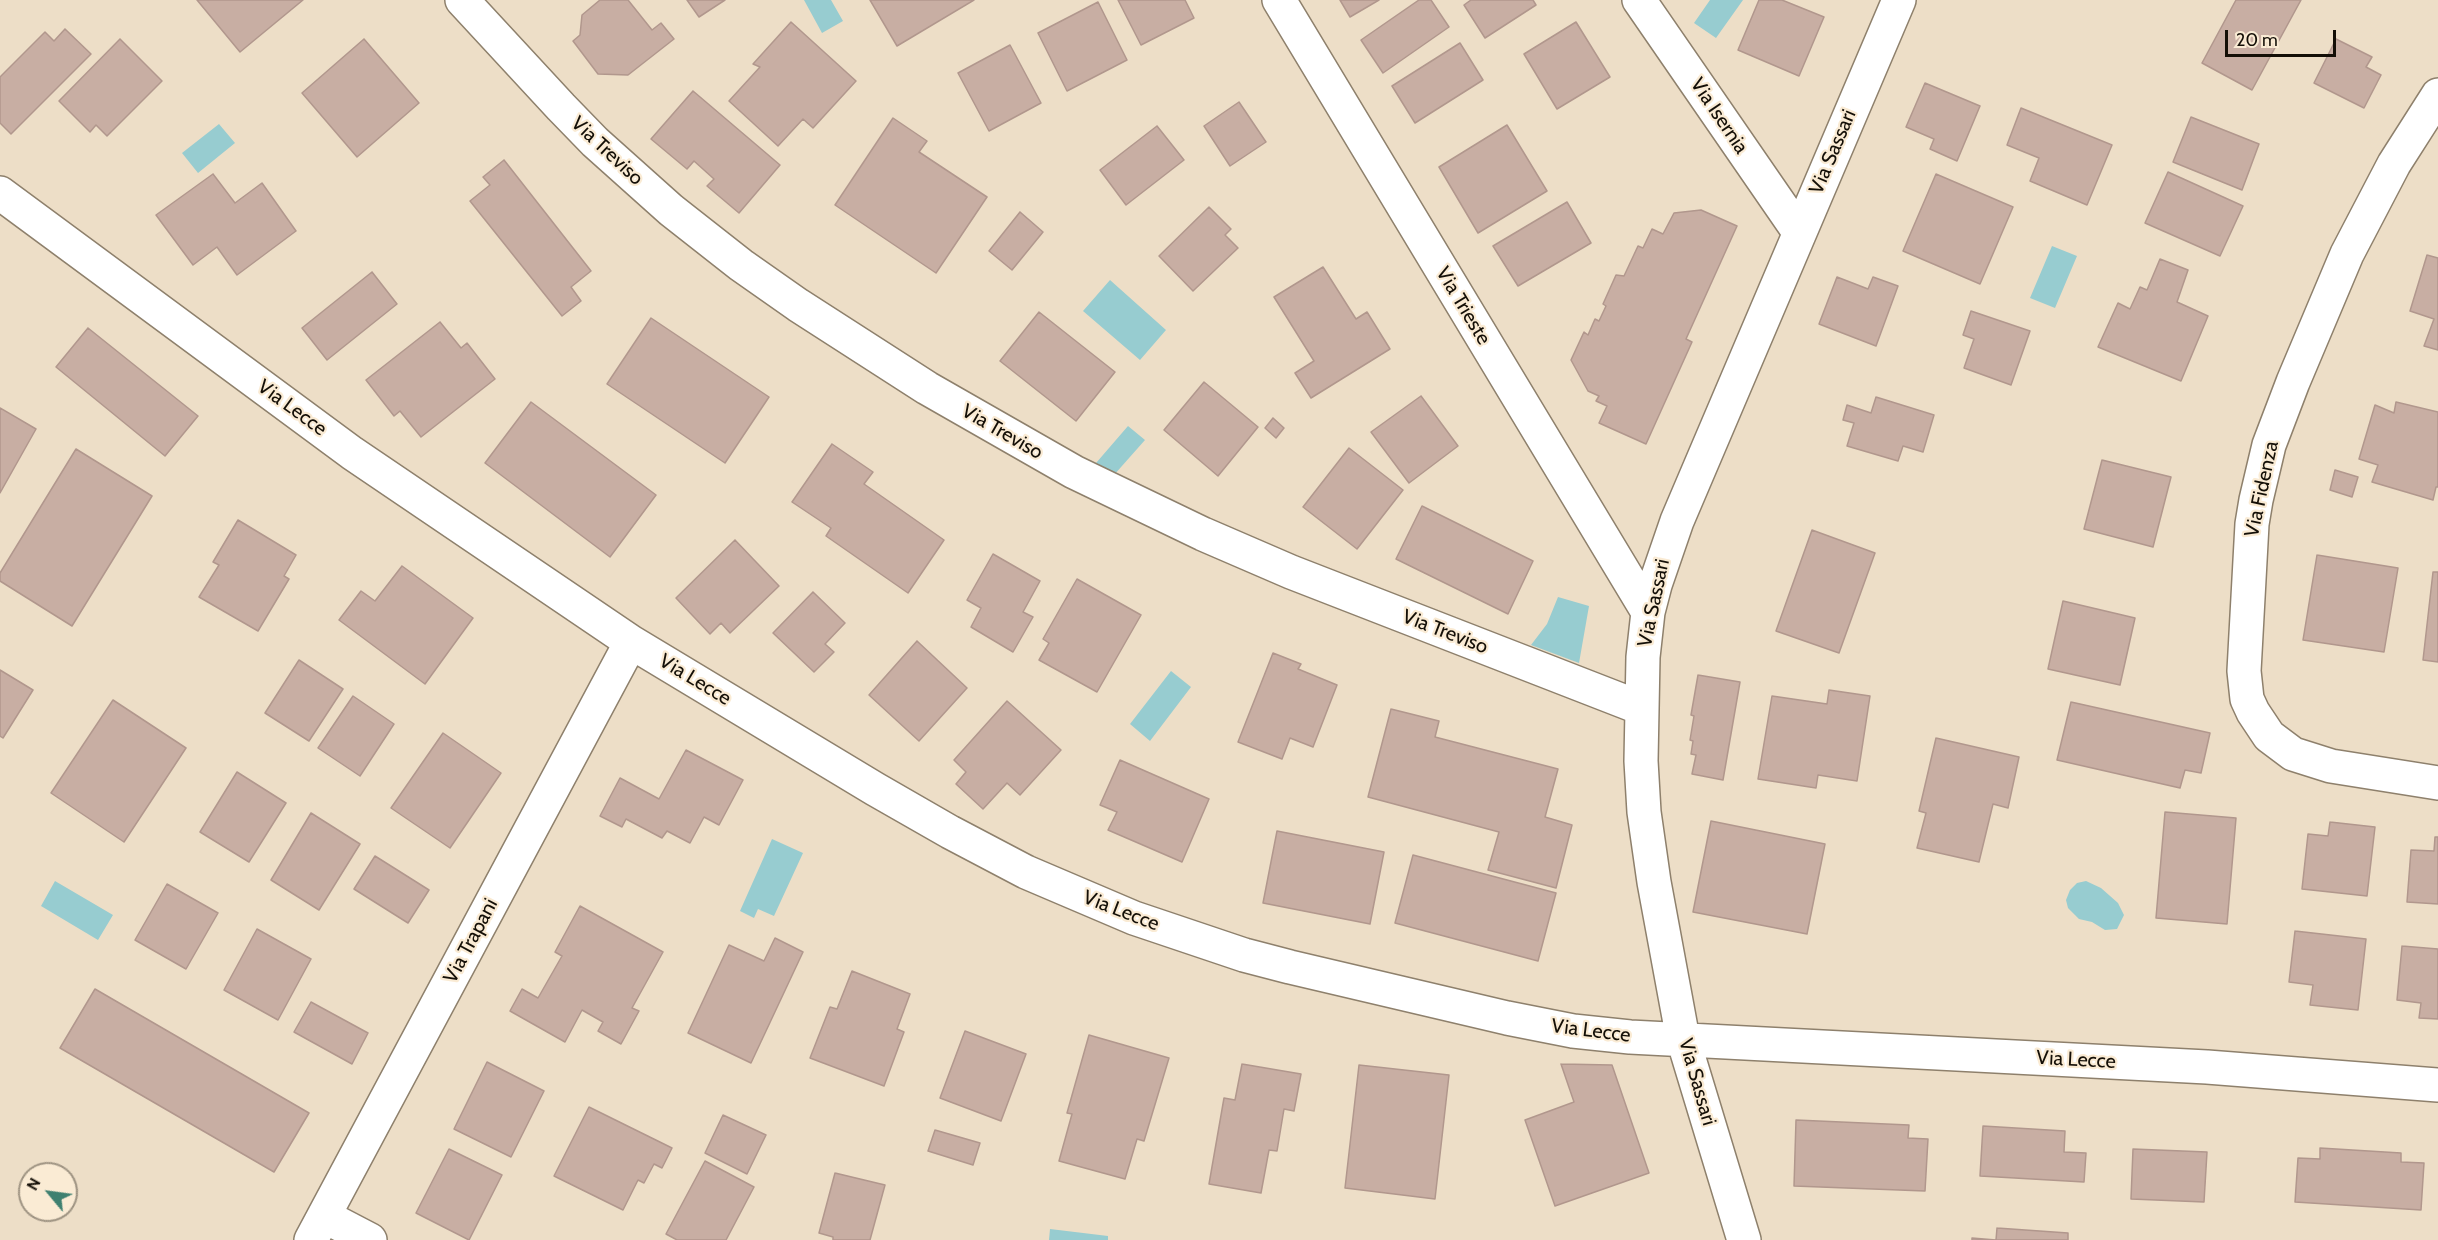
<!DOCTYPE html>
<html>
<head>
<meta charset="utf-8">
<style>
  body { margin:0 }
  #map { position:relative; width:2438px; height:1240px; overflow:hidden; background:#eddec7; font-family:Cabin,sans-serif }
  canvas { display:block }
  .north { position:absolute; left:18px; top:1162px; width:60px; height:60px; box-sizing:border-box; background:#faebd4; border:2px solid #9e9382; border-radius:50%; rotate:299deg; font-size:16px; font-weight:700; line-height:24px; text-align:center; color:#140f07 }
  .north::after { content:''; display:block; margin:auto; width:21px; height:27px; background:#3f8070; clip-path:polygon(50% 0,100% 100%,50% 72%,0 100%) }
  .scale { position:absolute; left:2225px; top:30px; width:111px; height:27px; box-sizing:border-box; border:3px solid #140f07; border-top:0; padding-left:8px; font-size:18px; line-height:21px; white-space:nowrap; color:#140f07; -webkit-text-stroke:4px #faebd4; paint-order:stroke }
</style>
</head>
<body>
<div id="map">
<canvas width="2438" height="1240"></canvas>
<div class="north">N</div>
<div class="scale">20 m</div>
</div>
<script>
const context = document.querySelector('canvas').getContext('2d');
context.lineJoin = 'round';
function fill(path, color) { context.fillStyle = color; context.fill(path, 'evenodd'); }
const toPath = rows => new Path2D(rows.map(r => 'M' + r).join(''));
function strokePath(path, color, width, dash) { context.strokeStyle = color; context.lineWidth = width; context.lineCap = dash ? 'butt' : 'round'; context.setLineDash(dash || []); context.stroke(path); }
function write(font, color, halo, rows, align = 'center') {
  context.font = font + ' Cabin,sans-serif'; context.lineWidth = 4.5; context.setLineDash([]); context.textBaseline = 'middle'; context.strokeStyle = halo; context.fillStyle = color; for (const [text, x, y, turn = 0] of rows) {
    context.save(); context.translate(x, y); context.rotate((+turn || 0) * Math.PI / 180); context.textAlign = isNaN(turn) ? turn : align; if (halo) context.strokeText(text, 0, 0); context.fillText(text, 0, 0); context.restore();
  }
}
fill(toPath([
  [804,0,831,0,843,21,822,33],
  [1710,0,1743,0,1716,38,1694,23],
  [219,124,235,143,198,173,182,153],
  [2052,246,2077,256,2055,308,2030,298],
  [1110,280,1166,330,1140,360,1083,311],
  [1128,426,1145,440,1106,484,1090,470],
  [1558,597,1589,606,1579,663,1531,645,1547,624],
  [1171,671,1191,687,1150,741,1130,724],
  [772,839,803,853,774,916,758,909,754,918,740,911],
  [55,881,113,915,98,940,41,906],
  [2086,881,2101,888,2118,903,2124,915,2117,929,2105,930,2092,922,2079,919,2068,908,2066,900,2070,890,2077,883],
  [1050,1229,1108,1236,1108,1240,1049,1240]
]), '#97ccd0');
const building = toPath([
  [197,0,303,0,240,52,197,0],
  [600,0,628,0,652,30,661,23,674,39,628,75,598,74,573,41,580,35,582,15,600,0],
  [687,0,725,0,699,17,687,0],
  [870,0,974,0,897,46,870,0],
  [1118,0,1185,0,1194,18,1141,45,1118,0],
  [1340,0,1379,0,1350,17,1340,0],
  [1419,0,1431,0,1449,27,1383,73,1361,40,1419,0],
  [1471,0,1533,0,1536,5,1485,38,1464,5,1471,0],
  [1759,0,1782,0,1824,17,1799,76,1738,50,1759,0],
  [2236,0,2301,0,2252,90,2202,63,2236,0],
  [1098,2,1127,60,1067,91,1038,33,1098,2],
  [791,22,856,81,813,128,803,119,778,146,729,101,760,67,753,64,791,22],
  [1576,22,1610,77,1557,109,1524,54,1576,22],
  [65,29,91,54,11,134,0,123,0,77,45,32,54,41,65,29],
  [120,39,162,81,107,136,96,125,90,132,59,101,120,39],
  [364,39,419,103,357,157,302,93,364,39],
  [2336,39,2372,57,2366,67,2381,75,2364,108,2314,83,2336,39],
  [1460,43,1483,80,1415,123,1392,86,1460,43],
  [1010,45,1041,103,989,131,958,73,1010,45],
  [1925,83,1980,106,1957,161,1930,149,1934,139,1906,127,1925,83],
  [693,91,780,165,739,213,707,186,714,179,694,161,687,169,651,139,693,91],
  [1239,102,1266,142,1230,166,1204,126,1239,102],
  [2021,108,2112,145,2087,205,2030,181,2039,158,2007,145,2021,108],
  [2191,117,2259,144,2242,190,2173,162,2191,117],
  [893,118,927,141,919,152,987,197,936,273,835,205,893,118],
  [1507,125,1547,191,1478,233,1439,167,1507,125],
  [1157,126,1184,160,1126,205,1100,170,1157,126],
  [504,160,591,271,571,287,581,301,562,316,470,201,490,185,483,177,504,160],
  [2168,172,2243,206,2220,256,2145,223,2168,172],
  [213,174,235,203,262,183,296,231,237,275,217,247,193,265,156,215,213,174],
  [1936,174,2013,207,1980,284,1903,251,1936,174],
  [1567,202,1591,243,1518,286,1493,246,1567,202],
  [1209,207,1231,229,1225,235,1238,248,1193,291,1159,256,1209,207],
  [1701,210,1737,226,1686,339,1692,342,1646,444,1599,423,1607,406,1596,401,1599,396,1588,391,1571,360,1584,332,1588,335,1595,319,1599,321,1606,306,1603,304,1616,275,1624,276,1638,246,1643,248,1652,229,1663,234,1674,213,1701,210],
  [1020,212,1043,232,1012,270,989,251,1020,212],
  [2427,255,2438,258,2438,350,2424,346,2434,319,2410,311,2427,255],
  [2160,259,2188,270,2177,302,2208,316,2181,381,2098,347,2118,303,2130,309,2140,287,2147,290,2160,259],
  [1323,267,1356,319,1367,312,1390,349,1311,398,1295,373,1314,361,1274,297,1323,267],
  [372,272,397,304,327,360,302,328,372,272],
  [1837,277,1868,289,1873,277,1898,286,1876,346,1819,324,1837,277],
  [1971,311,2030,331,2011,385,1964,368,1974,339,1963,335,1971,311],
  [1039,312,1115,372,1076,421,1000,361,1039,312],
  [651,318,769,397,725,463,607,384,651,318],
  [440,322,461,348,467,343,495,379,421,437,400,411,394,416,366,380,440,322],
  [88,328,198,416,165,456,56,367,88,328],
  [1204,382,1258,427,1218,476,1164,430,1204,382],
  [1421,396,1458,446,1409,483,1371,432,1421,396],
  [1876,397,1934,415,1923,452,1903,446,1898,461,1847,446,1854,423,1843,420,1847,405,1871,413,1876,397],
  [531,402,656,495,610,557,485,463,531,402],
  [2396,402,2438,412,2438,487,2436,487,2433,500,2372,482,2378,465,2359,459,2375,405,2394,413,2396,402],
  [0,408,36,429,0,493,0,408],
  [1273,418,1284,428,1276,438,1265,428,1273,418],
  [832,444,873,472,864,484,944,540,908,593,826,536,831,528,792,502,832,444],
  [1349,448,1403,490,1357,549,1303,507,1349,448],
  [76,449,152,496,72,626,0,581,0,573,76,449],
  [2102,460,2171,477,2153,547,2084,529,2102,460],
  [2335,470,2358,477,2352,497,2330,490,2335,470],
  [1422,506,1533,561,1508,614,1396,559,1422,506],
  [238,520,296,555,284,576,289,579,258,631,199,597,219,565,213,562,238,520],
  [1812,530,1875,553,1839,653,1776,631,1812,530],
  [735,540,779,586,730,633,721,623,710,634,676,598,735,540],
  [993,554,1040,581,1023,612,1033,617,1013,652,971,627,981,608,967,600,993,554],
  [2317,555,2398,568,2384,652,2303,640,2317,555],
  [402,566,473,618,425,684,339,620,361,591,375,601,402,566],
  [2433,572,2438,572,2438,662,2423,660,2433,572],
  [1077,579,1141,615,1097,692,1039,660,1049,643,1043,639,1077,579],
  [813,592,845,623,825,644,834,652,814,672,773,633,813,592],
  [2063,601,2135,618,2120,685,2048,669,2063,601],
  [917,641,967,688,919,741,869,695,917,641],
  [1273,653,1301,664,1298,669,1337,685,1313,747,1290,738,1282,759,1238,742,1273,653],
  [299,660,343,689,309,741,265,713,299,660],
  [0,670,33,690,3,738,0,736,0,670],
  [1698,675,1740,682,1723,780,1692,774,1696,755,1691,754,1693,741,1690,740,1694,716,1691,715,1698,675],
  [1829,690,1870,696,1857,781,1818,775,1816,788,1758,779,1772,696,1827,704,1829,690],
  [353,696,394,724,360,776,318,748,353,696],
  [113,700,186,748,124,842,51,793,113,700],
  [1007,701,1061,750,1020,795,1007,783,983,809,956,784,966,772,954,760,1007,701],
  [2071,702,2210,733,2201,773,2185,770,2180,788,2057,760,2071,702],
  [1391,709,1439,721,1435,737,1558,769,1545,817,1572,825,1556,888,1488,870,1499,832,1368,797,1391,709],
  [443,733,501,773,450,848,391,808,443,733],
  [1936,738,2019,757,2008,808,1993,804,1979,862,1917,848,1926,813,1919,811,1936,738],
  [686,750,743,780,719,825,704,817,690,843,667,831,662,838,626,819,622,827,600,816,620,778,659,799,686,750],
  [1120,760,1209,799,1182,862,1108,830,1117,812,1100,805,1120,760],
  [237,772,286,803,249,862,200,832,237,772],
  [2165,812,2236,818,2227,924,2156,918,2165,812],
  [311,813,360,844,319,910,271,880,311,813],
  [1711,821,1825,844,1807,934,1693,912,1711,821],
  [2330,822,2375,827,2367,896,2302,889,2308,834,2328,836,2330,822],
  [1277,831,1384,852,1370,924,1263,903,1277,831],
  [2435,837,2438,837,2438,904,2407,902,2411,850,2434,851,2435,837],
  [1413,855,1556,893,1538,961,1395,923,1413,855],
  [375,856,429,890,408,923,354,889,375,856],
  [167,884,218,913,186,969,135,940,167,884],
  [580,906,663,952,632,1008,639,1011,621,1044,598,1031,603,1022,582,1010,565,1042,510,1011,522,989,538,998,562,956,555,952,580,906],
  [257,929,311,959,278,1020,224,990,257,929],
  [2295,931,2366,939,2358,1010,2310,1005,2313,985,2289,982,2295,931],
  [775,938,803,952,751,1063,688,1033,729,945,764,961,775,938],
  [2402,946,2438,949,2438,1019,2419,1018,2421,1003,2397,1000,2402,946],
  [852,971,910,994,897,1029,904,1032,884,1086,810,1058,830,1007,837,1009,852,971],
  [95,989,309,1113,274,1172,60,1048,95,989],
  [311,1002,368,1033,352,1064,294,1032,311,1002],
  [965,1031,1026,1054,1001,1121,940,1098,965,1031],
  [1089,1035,1169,1058,1144,1141,1137,1139,1125,1179,1059,1161,1072,1114,1067,1113,1089,1035],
  [487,1062,544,1091,511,1157,454,1129,487,1062],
  [1242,1064,1301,1074,1294,1111,1284,1109,1277,1151,1269,1150,1261,1193,1209,1184,1224,1098,1235,1100,1242,1064],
  [1561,1064,1612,1065,1649,1173,1555,1206,1525,1120,1574,1102,1561,1064],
  [1359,1065,1449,1075,1435,1199,1345,1188,1359,1065],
  [589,1107,672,1148,662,1168,654,1164,644,1183,638,1180,623,1210,554,1176,589,1107],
  [723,1115,766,1135,747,1174,705,1153,723,1115],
  [1796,1120,1909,1125,1908,1138,1928,1139,1925,1191,1794,1186,1796,1120],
  [1983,1126,2065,1131,2064,1152,2086,1153,2084,1182,1980,1176,1983,1126],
  [935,1130,980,1143,973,1165,928,1151,935,1130],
  [2320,1148,2401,1153,2401,1162,2424,1163,2421,1210,2295,1202,2298,1158,2320,1159,2320,1148],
  [449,1149,502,1175,469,1240,416,1213,449,1149],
  [2133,1149,2207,1152,2204,1202,2131,1199,2133,1149],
  [705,1161,754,1187,726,1240,677,1240,666,1234,705,1161],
  [835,1173,885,1185,870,1240,833,1240,833,1237,819,1233,835,1173],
  [1997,1228,2068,1233,2068,1240,1972,1240,1972,1238,1996,1240,1997,1228]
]);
fill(building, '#c8aea3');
strokePath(building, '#b1978d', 1.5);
const minor = toPath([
  [462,0,561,107,595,142,671,210,741,265,798,305,927,388,1074,472,1203,534,1291,572,1641,708],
  [1279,0,1648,612],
  [1639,0,1799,232],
  [2438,95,2394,164,2347,254,2293,382,2269,445,2256,500,2252,524,2244,671,2247,699,2253,712,2269,736,2293,754,2331,766,2438,783],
  [0,193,352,453,631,642,875,789,950,832,1026,872,1134,918,1244,955,1290,967,1507,1018,1573,1031,1630,1037,2207,1067,2438,1085],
  [324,1216,370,1240],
  [311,1240,631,642],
  [1744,1240,1683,1039,1654,882,1644,812,1641,761,1643,657,1648,612,1655,585,1677,521,1899,0]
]);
strokePath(minor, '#8e806c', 36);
strokePath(minor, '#fff', 33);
write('20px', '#140f07', '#faebd4', [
  ["Via Isernia",1719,116,56],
  ["Via Treviso",607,151,43],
  ["Via Sassari",1833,152,-67],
  ["Via Trieste",1463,306,59],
  ["Via Lecce",292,408,36],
  ["Via Treviso",1002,432,30],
  ["Via Fidenza",2262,489,-78],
  ["Via Sassari",1654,603,-78],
  ["Via Treviso",1445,632,21],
  ["Via Lecce",695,680,31],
  ["Via Lecce",1121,911,21],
  ["Via Trapani",471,941,-62],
  ["Via Lecce",1591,1031,7],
  ["Via Lecce",2076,1060,3],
  ["Via Sassari",1697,1082,74]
]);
</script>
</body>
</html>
